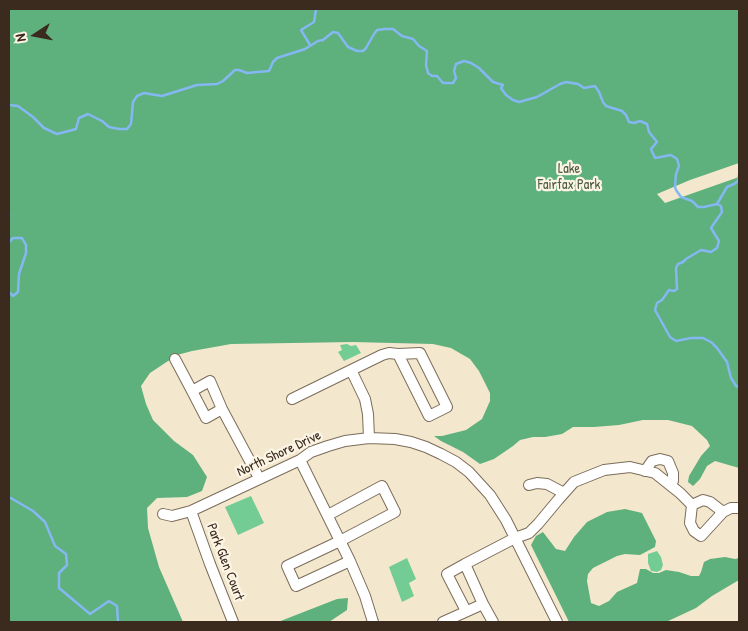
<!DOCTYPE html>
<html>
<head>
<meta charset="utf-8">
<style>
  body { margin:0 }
  #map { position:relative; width:748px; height:631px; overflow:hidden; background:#f3e8cd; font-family:"Patrick Hand",sans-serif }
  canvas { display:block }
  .frame { position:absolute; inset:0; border:10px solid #3b2a1e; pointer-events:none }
  .north { position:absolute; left:10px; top:10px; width:50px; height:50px; -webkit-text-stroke:4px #fcf5e5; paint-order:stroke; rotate:259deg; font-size:14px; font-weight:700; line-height:20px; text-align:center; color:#3b2a1e }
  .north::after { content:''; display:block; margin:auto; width:18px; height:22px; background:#3b2a1e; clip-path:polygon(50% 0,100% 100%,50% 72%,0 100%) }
</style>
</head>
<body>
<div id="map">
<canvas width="748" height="631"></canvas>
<div class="frame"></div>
<div class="north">N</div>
</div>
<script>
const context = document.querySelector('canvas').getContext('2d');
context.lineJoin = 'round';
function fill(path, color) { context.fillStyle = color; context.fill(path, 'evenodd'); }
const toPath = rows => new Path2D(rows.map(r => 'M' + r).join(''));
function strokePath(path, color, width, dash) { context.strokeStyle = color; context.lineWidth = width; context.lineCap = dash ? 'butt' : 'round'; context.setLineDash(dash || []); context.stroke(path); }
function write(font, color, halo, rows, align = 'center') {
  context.font = font + ' "Patrick Hand",sans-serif'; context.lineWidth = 4.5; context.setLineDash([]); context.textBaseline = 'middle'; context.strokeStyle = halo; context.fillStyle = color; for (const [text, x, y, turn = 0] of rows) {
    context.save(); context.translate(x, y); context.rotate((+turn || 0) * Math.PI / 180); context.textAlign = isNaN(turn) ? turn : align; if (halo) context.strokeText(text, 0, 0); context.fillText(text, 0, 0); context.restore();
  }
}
fill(toPath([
  [347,344,351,346,356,345,361,353,344,361,338,352,342,350,340,345],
  [251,496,264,523,238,535,225,507],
  [657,551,661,557,663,565,661,570,657,572,651,571,648,563,648,554],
  [407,558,416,579,409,583,414,596,402,602,389,567]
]), '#73cc93');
fill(toPath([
  [9,9,739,9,739,163,690,180,657,194,665,203,739,177,739,468,715,461,707,466,700,479,693,486,688,482,689,476,701,456,710,446,707,440,692,426,668,420,643,420,619,425,594,427,573,427,562,434,545,437,533,437,520,440,513,446,494,459,480,464,463,452,441,441,434,436,442,436,466,430,482,419,490,401,490,393,479,371,470,359,451,348,433,344,353,342,231,344,192,351,177,355,150,373,141,386,146,404,153,420,174,441,193,455,207,477,202,491,187,497,157,498,147,508,148,528,159,567,183,622,9,622],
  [625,509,642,513,656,541,655,547,640,555,625,554,617,556,593,568,588,574,587,581,591,603,599,606,609,601,617,592,637,583,640,569,646,569,653,573,659,573,666,570,679,572,691,576,699,576,701,572,704,562,710,559,725,557,735,559,739,558,739,580,712,596,696,608,666,622,569,622,531,545,536,536,543,532,556,549,565,551,574,537,587,522,607,512],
  [348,598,347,610,329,622,278,622,337,599]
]), '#5eb07d');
strokePath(toPath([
  [310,45,301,30,314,22,316,9],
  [9,105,18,106,33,117,44,128,57,134,76,129,79,118,88,114,102,121,109,127,119,129,127,129,131,124,133,102,137,96,144,93,162,96,197,85,217,84,223,81,235,70,239,70,247,73,269,71,273,62,277,58,305,49,318,41,323,40,333,32,338,33,348,47,357,51,363,51,366,48,374,34,377,30,385,29,393,29,402,36,413,39,419,46,427,51,426,65,428,73,432,76,437,76,443,83,453,83,456,78,454,71,456,64,464,61,471,63,479,68,493,82,503,85,501,88,506,95,513,100,519,102,537,97,560,84,566,82,578,84,584,88,595,86,599,92,603,102,606,106,622,111,626,115,629,122,634,123,640,121,647,124,649,132,657,142,651,149,655,158,671,155,677,159,679,166,676,174,675,187,676,190,681,197,692,201,698,207,704,207,717,204,721,206,722,212,711,228,719,241,717,248,711,252,701,250,686,259,683,262,678,264,676,268,677,289,674,291,669,290,662,300,657,303,655,310,670,337,676,341,691,338,703,338,711,342,717,348,727,362,731,378,736,386,739,387],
  [717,204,727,187,734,184,738,181,739,175],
  [9,214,9,216],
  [9,242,13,238,22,238,26,245,26,253,19,274,18,292,13,296,9,292],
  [9,497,33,511,45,522,55,546,66,554,67,565,59,573,59,588,90,614,109,601,117,606,118,622]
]), '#85b8f2', 2.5);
const minor = toPath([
  [175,359,192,391],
  [351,370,365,399,368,414,369,438],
  [292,399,382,355,389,353,398,354,429,416,447,407,420,353,398,354],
  [222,409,206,418,192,391,210,381,222,409,259,478],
  [300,460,350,561,365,596,373,622],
  [645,471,652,461,660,459,668,461,673,473,673,481,670,485],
  [529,485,537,483,547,484,564,493],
  [692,505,690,523,694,531,701,536,723,512],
  [191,511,210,564,233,622],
  [163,514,172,516,191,511,300,460,311,452,328,446,345,441,369,438,395,439,411,442,426,447,441,454,456,462,469,472,490,495,506,520,557,622],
  [328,515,382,486,395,512,340,541,287,566,296,586,350,561],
  [465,564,447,574,466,611],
  [483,604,493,622],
  [443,622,483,604,465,564,515,538,529,533,538,524,558,500,574,482,604,470,630,467,655,473,680,493,692,505,703,500,710,502,723,512,731,508,739,508]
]);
strokePath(minor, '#7b6c5b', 12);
strokePath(minor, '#fff', 10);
write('14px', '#4c5b41', '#fcf5e5', [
  ["Lake",569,169],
  ["Fairfax Park",569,185]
]);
write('14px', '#3b2a1e', '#fcf5e5', [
  ["North Shore Drive",279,454,-25],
  ["Park Glen Court",225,562,69]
]);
</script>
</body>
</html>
